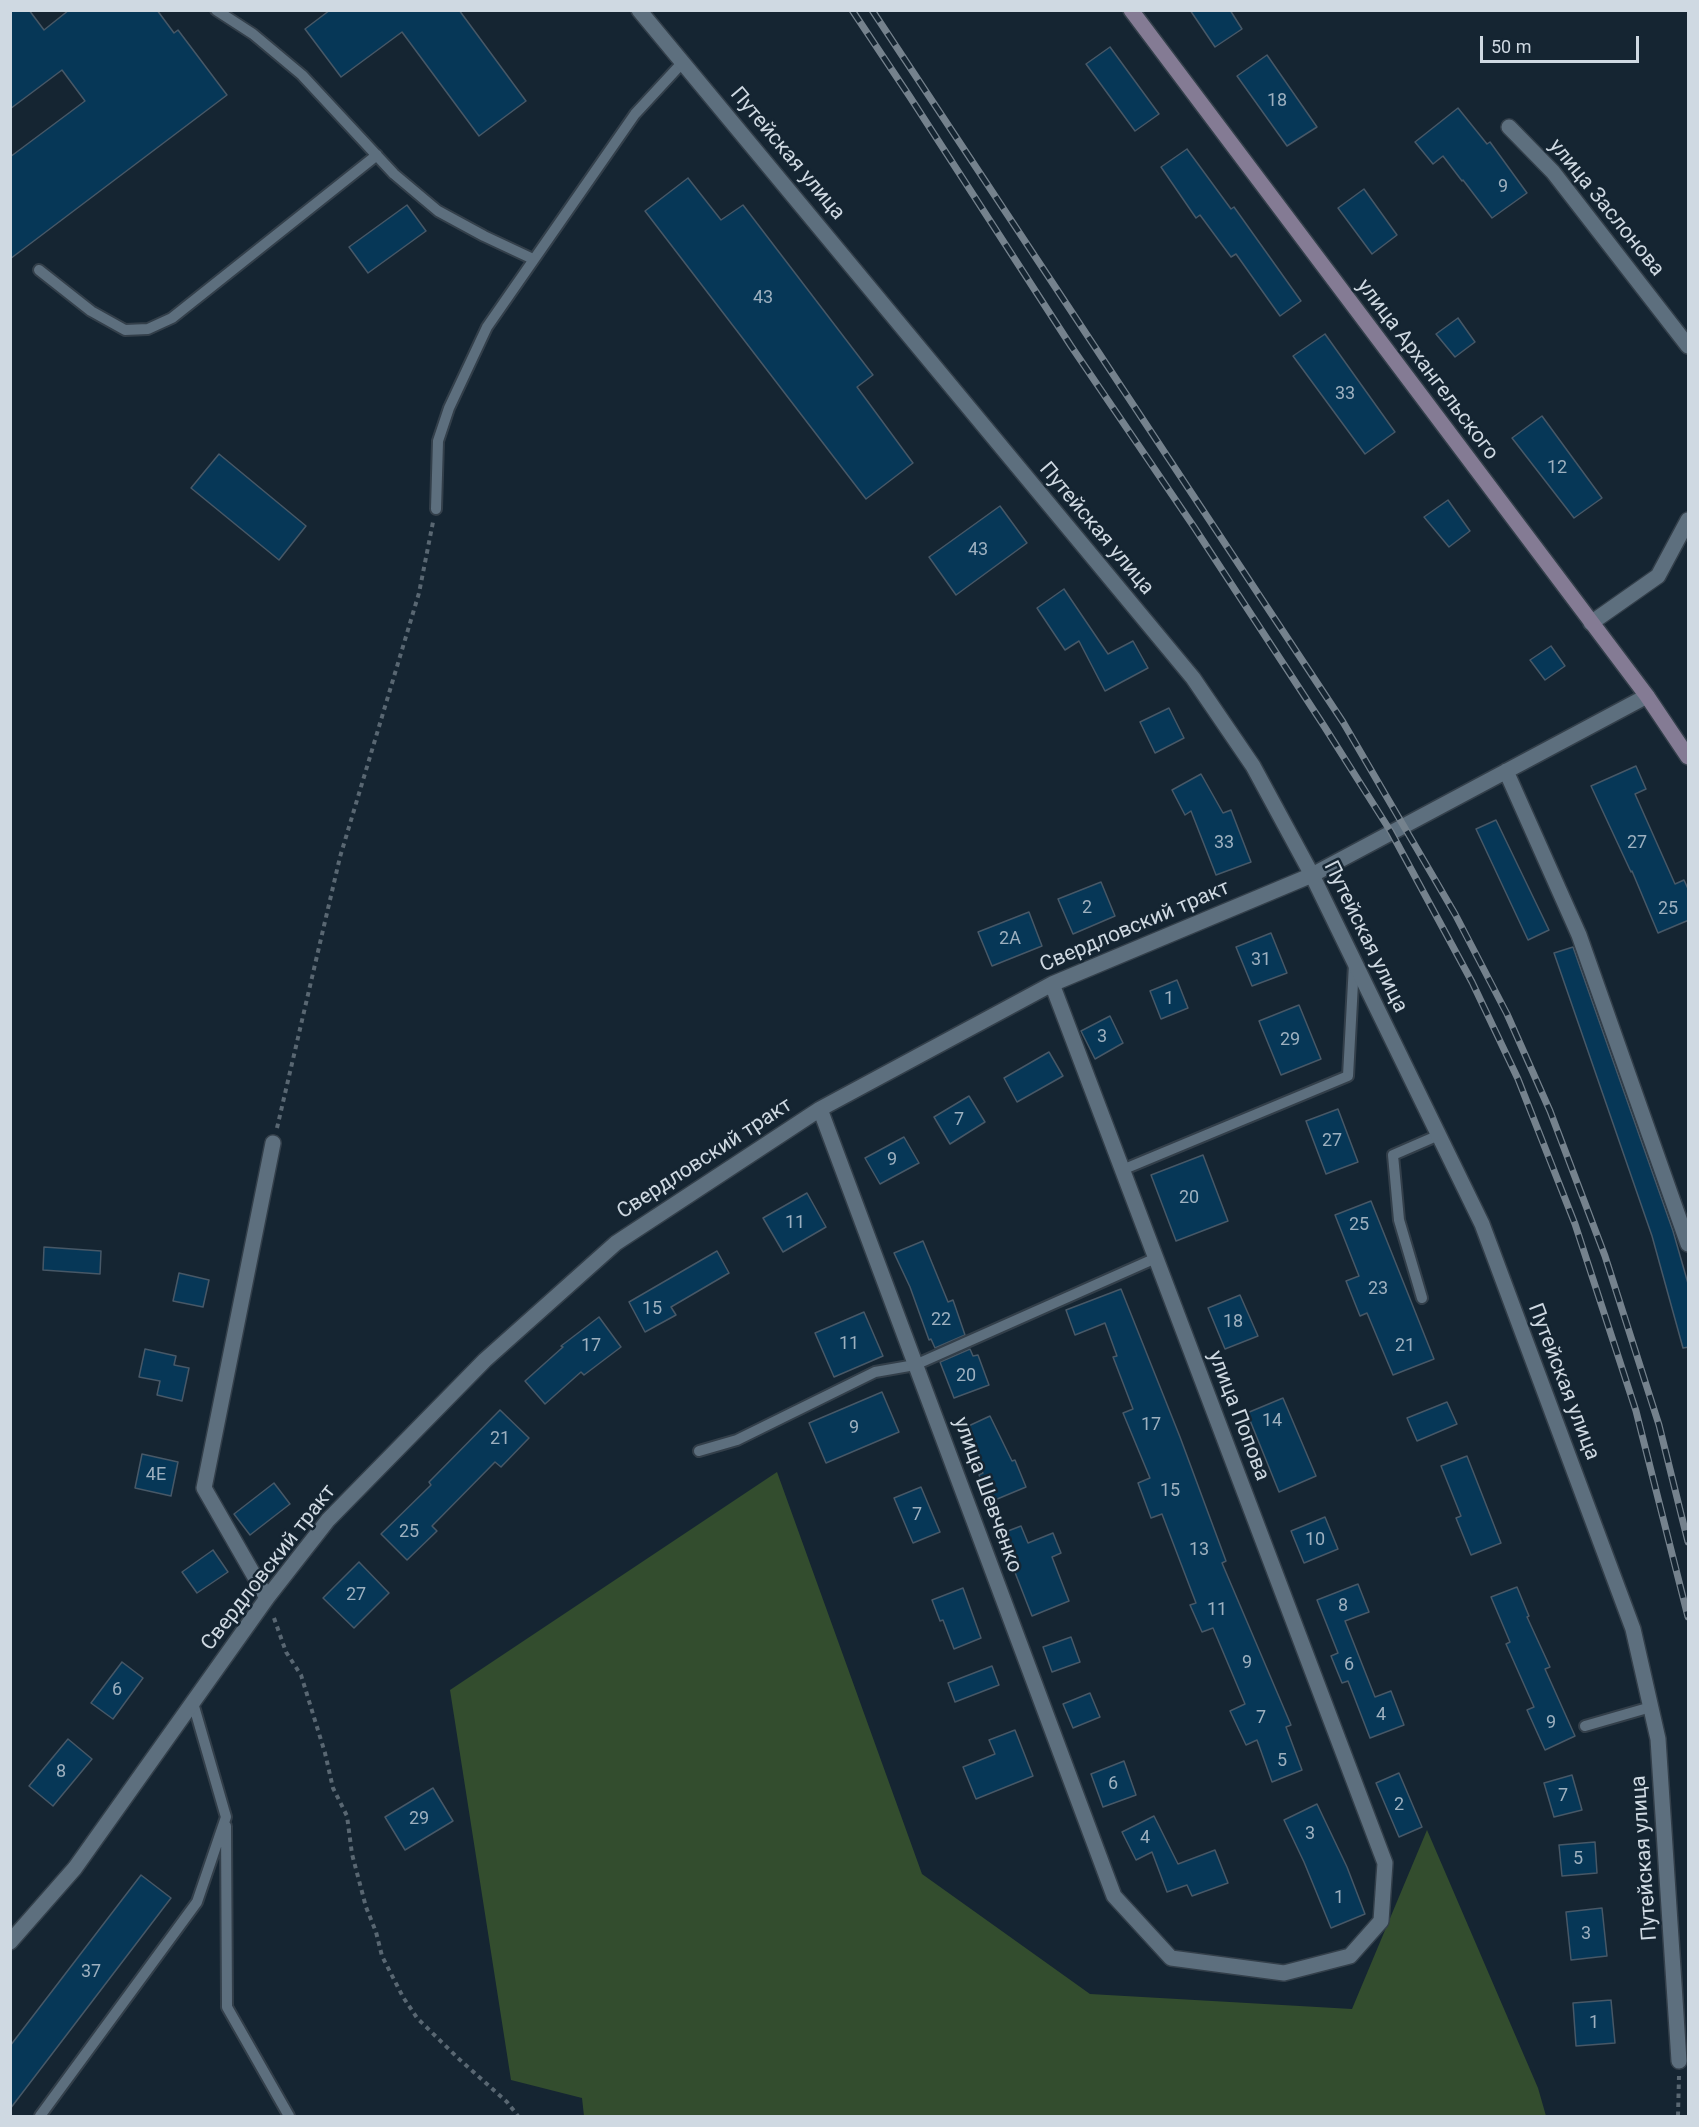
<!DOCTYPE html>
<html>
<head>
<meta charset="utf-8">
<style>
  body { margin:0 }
  #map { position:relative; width:1699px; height:2127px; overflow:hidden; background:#152532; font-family:Roboto,sans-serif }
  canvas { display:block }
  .frame { position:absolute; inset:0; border:12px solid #cfd9e2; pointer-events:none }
  .scale { position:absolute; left:1480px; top:36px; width:159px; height:27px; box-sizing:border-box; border:3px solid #cfd9e2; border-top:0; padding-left:8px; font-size:18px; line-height:21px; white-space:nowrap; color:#cfd9e2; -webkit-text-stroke:4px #152532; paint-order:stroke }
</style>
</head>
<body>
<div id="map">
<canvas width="1699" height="2127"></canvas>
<div class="frame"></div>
<div class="scale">50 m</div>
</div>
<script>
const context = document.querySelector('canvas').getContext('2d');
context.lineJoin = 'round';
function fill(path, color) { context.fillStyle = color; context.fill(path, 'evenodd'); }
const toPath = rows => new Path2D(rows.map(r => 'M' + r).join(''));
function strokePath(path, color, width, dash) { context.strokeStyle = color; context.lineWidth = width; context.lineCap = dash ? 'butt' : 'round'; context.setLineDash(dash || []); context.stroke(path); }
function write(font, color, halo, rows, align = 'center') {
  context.font = font + ' Roboto,sans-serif'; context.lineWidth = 5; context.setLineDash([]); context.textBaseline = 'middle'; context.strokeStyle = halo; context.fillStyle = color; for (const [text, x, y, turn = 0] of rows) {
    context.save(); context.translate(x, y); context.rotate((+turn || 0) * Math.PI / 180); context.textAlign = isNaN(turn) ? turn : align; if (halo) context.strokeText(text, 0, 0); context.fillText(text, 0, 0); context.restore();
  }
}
fill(toPath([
  [777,1472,922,1874,1090,1994,1352,2009,1427,1830,1538,2088,1546,2116,584,2116,582,2098,511,2080,450,1690]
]), '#334d2e');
const building = toPath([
  [10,10,29,10,44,30,69,10,157,10,174,33,178,30,227,95,10,259,10,157,85,101,62,70,10,109,10,10],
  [330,10,459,10,526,101,479,136,402,32,341,77,305,29,330,10],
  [1190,10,1230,10,1242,29,1215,47,1190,10],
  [1110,47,1159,114,1135,131,1086,64,1110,47],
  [1267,55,1317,127,1287,146,1237,76,1267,55],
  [1458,108,1487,144,1490,142,1527,193,1492,218,1463,180,1462,181,1443,156,1433,164,1415,142,1458,108],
  [1187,149,1231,209,1234,207,1301,301,1280,316,1236,254,1231,257,1200,215,1196,218,1161,167,1187,149],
  [688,178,721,220,743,205,873,375,857,387,913,463,866,499,645,211,688,178],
  [1364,189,1397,235,1372,254,1338,208,1364,189],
  [407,205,426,231,368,273,349,247,407,205],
  [1458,318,1475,342,1455,357,1436,334,1458,318],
  [1325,334,1395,432,1365,454,1293,356,1325,334],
  [1542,416,1602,498,1574,518,1512,438,1542,416],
  [219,454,306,526,279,560,191,488,219,454],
  [1448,500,1470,531,1449,547,1424,517,1448,500],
  [1000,506,1027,543,956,595,929,557,1000,506],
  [1064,589,1108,654,1133,641,1148,668,1105,691,1079,641,1065,650,1037,608,1064,589],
  [1551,646,1565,666,1545,680,1530,660,1551,646],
  [1169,708,1184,738,1155,753,1140,722,1169,708],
  [1636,766,1646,789,1635,794,1675,884,1684,880,1689,891,1689,920,1658,933,1632,871,1631,872,1591,786,1636,766],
  [1201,774,1223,813,1231,810,1251,862,1216,875,1191,811,1185,815,1172,790,1201,774],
  [1496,820,1549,930,1528,940,1476,829,1496,820],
  [1101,882,1115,916,1073,934,1058,899,1101,882],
  [1029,912,1042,946,992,966,978,932,1029,912],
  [1271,933,1287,973,1252,986,1236,947,1271,933],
  [1573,947,1673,1231,1689,1287,1689,1347,1683,1348,1652,1236,1554,953,1573,947],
  [1177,980,1188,1008,1161,1019,1150,991,1177,980],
  [1299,1005,1321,1059,1281,1075,1259,1021,1299,1005],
  [1110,1016,1123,1043,1095,1059,1081,1031,1110,1016],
  [1049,1052,1063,1076,1017,1102,1004,1078,1049,1052],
  [969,1096,985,1122,950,1144,934,1117,969,1096],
  [1338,1109,1358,1162,1326,1174,1306,1121,1338,1109],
  [904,1137,919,1163,880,1184,865,1158,904,1137],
  [1203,1155,1228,1221,1176,1241,1151,1175,1203,1155],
  [807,1193,826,1227,783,1252,763,1218,807,1193],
  [1371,1201,1434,1359,1393,1375,1367,1313,1360,1316,1346,1281,1359,1276,1335,1215,1371,1201],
  [923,1241,948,1302,953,1300,965,1335,935,1348,931,1339,929,1340,910,1287,894,1253,923,1241],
  [44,1247,101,1251,100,1274,43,1270,44,1247],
  [717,1251,729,1273,671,1307,676,1315,645,1332,629,1302,717,1251],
  [179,1273,209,1280,203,1307,173,1301,179,1273],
  [1121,1289,1180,1437,1226,1561,1222,1563,1291,1725,1286,1727,1302,1770,1272,1782,1257,1740,1246,1745,1230,1711,1245,1704,1213,1628,1202,1632,1190,1605,1196,1603,1162,1514,1151,1518,1138,1483,1150,1478,1123,1413,1133,1409,1113,1357,1117,1356,1105,1323,1075,1335,1066,1310,1121,1289],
  [1240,1295,1258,1336,1225,1349,1208,1308,1240,1295],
  [864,1312,883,1356,834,1377,815,1333,864,1312],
  [599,1317,621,1347,584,1375,581,1372,545,1404,525,1381,563,1347,561,1346,599,1317],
  [145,1349,176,1356,174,1365,189,1368,182,1401,157,1395,160,1381,139,1377,145,1349],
  [970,1349,973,1356,978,1355,989,1385,954,1398,940,1362,970,1349],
  [882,1392,899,1432,826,1463,809,1423,882,1392],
  [1283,1398,1316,1476,1279,1492,1247,1413,1283,1398],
  [1447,1402,1457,1424,1417,1441,1407,1418,1447,1402],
  [500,1410,529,1438,501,1467,495,1462,432,1526,437,1531,407,1560,381,1534,431,1485,429,1482,500,1410],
  [990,1416,1012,1461,1015,1460,1026,1487,990,1502,979,1475,983,1473,962,1429,990,1416],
  [142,1454,178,1462,171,1496,135,1488,142,1454],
  [1467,1456,1501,1543,1471,1555,1456,1518,1461,1516,1441,1466,1467,1456],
  [274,1483,290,1504,250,1535,234,1514,274,1483],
  [921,1487,940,1532,913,1543,894,1498,921,1487],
  [1325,1517,1338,1549,1304,1563,1291,1531,1325,1517],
  [1021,1526,1028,1543,1053,1533,1061,1553,1052,1557,1069,1601,1032,1616,1000,1534,1021,1526],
  [213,1550,228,1572,197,1593,182,1572,213,1550],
  [359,1562,389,1593,354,1628,323,1598,359,1562],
  [1358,1584,1369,1612,1345,1621,1375,1697,1391,1691,1404,1725,1370,1738,1348,1681,1342,1683,1331,1656,1338,1653,1317,1600,1358,1584],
  [1517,1587,1529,1616,1527,1617,1550,1667,1545,1669,1575,1736,1545,1750,1527,1710,1534,1707,1506,1644,1510,1642,1491,1597,1517,1587],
  [963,1588,981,1638,954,1649,943,1620,940,1621,932,1600,963,1588],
  [1071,1637,1080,1662,1052,1672,1043,1647,1071,1637],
  [122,1662,143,1678,113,1719,91,1703,122,1662],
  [992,1666,999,1685,955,1702,948,1683,992,1666],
  [1090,1693,1100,1717,1073,1728,1063,1704,1090,1693],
  [1015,1730,1033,1776,976,1799,963,1767,995,1754,989,1740,1015,1730],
  [68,1739,92,1759,53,1806,29,1786,68,1739],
  [1124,1761,1136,1795,1103,1807,1091,1774,1124,1761],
  [1399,1773,1422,1827,1399,1837,1376,1783,1399,1773],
  [1572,1775,1582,1810,1554,1817,1544,1783,1572,1775],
  [433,1788,453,1821,405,1850,385,1817,433,1788],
  [1317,1804,1347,1867,1365,1914,1331,1928,1304,1862,1284,1820,1317,1804],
  [1154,1816,1178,1864,1215,1850,1228,1883,1192,1896,1187,1885,1167,1892,1152,1852,1136,1860,1122,1832,1154,1816],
  [1595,1842,1597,1873,1562,1876,1559,1845,1595,1842],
  [141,1875,171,1898,10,2109,10,2046,141,1875],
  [1602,1908,1607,1956,1571,1960,1566,1912,1602,1908],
  [1611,2000,1615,2043,1576,2046,1573,2003,1611,2000]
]);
fill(building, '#063757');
strokePath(building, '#475867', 1.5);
const lane = toPath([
  [216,10,253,34,302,75,394,174,438,211,484,236,533,259],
  [39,270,91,311,125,330,148,329,172,318,377,155],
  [436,509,438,441,449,408,487,327,635,114,683,62],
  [1122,1170,1348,1076,1354,964],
  [1422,1298,1399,1220,1393,1155,1439,1135],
  [699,1451,737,1440,875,1372,915,1365,1156,1258],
  [1585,1726,1651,1707],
  [226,1826,227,2007,289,2116],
  [40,2116,197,1902,226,1817,193,1703]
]);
const street = toPath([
  [639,10,1193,678,1253,766,1312,875,1482,1224,1633,1629,1658,1739,1679,2061],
  [1509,127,1553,172,1688,346],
  [1591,623,1658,576,1688,520],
  [1506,771,1579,935,1688,1244],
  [820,1109,1114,1896,1171,1958,1284,1973,1350,1956,1381,1921,1385,1863,1052,984],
  [267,1598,204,1488,273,1143],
  [10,1942,75,1868,267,1598,328,1520,485,1360,616,1243,820,1109,1052,984,1312,875,1647,696]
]);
const secondary = toPath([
  [1131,10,1647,696,1688,757]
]);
strokePath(lane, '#333f4a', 14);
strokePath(street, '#333f4a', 18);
strokePath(secondary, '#333f4a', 18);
strokePath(toPath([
  [277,1128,340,857,419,593,433,522],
  [274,1618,286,1652,301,1675,325,1753,333,1788,347,1816,352,1854,366,1907,376,1932,382,1956,403,1997,417,2018,459,2059,507,2102,518,2116],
  [1678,2116,1679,2076]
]), '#596772', 4, [4.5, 4.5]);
strokePath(lane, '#5d6f7e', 10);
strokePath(street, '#5d6f7e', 15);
strokePath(secondary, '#847b94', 15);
const rail = toPath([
  [852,10,910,97,1071,346,1194,527,1324,726,1391,832,1472,982,1518,1079,1575,1224,1636,1411,1688,1617],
  [872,10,1343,722,1455,914,1507,1014,1550,1111,1605,1256,1659,1425,1688,1542]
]);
strokePath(rail, '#75828d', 7);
strokePath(rail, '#152532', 4.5, [14]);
write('18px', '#9db0bf', null, [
  ["18",1277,101],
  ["9",1503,187],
  ["43",763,298],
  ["33",1345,394],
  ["12",1557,468],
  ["43",978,550],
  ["33",1224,843],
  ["27",1637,843],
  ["2",1087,908],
  ["25",1668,909],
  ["2А",1010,939],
  ["31",1261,960],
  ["1",1169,999],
  ["3",1102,1037],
  ["29",1290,1040],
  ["7",959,1120],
  ["27",1332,1141],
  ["9",892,1160],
  ["20",1189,1198],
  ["11",795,1223],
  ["25",1359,1225],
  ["23",1378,1289],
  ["15",652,1309],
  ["22",941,1320],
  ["18",1233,1322],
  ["11",849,1344],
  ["17",591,1346],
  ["21",1405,1346],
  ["20",966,1376],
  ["14",1272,1421],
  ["17",1151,1425],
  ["9",854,1428],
  ["21",500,1439],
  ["4Е",156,1475],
  ["15",1170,1491],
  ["7",917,1515],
  ["25",409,1532],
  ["10",1315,1540],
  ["13",1199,1550],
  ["27",356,1595],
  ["8",1343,1606],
  ["11",1217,1610],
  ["9",1247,1663],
  ["6",1349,1665],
  ["6",117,1690],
  ["4",1381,1715],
  ["7",1261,1718],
  ["9",1551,1723],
  ["5",1282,1761],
  ["8",61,1772],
  ["6",1113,1784],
  ["7",1563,1796],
  ["2",1399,1805],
  ["29",419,1819],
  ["3",1310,1834],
  ["4",1145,1838],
  ["5",1578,1859],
  ["1",1339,1898],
  ["3",1586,1934],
  ["37",91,1972],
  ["1",1594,2023]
]);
write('21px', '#cfd9e2', '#152532', [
  ["Путейская улица",787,154,50],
  ["улица Заслонова",1606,208,51],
  ["улица Архангельского",1427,370,53],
  ["Путейская улица",1096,529,50],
  ["Свердловский тракт",1135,927,-23],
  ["Путейская улица",1365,937,64],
  ["Свердловский тракт",705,1159,-33],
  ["Путейская улица",1563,1382,69],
  ["улица Попова",1238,1416,69],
  ["улица Шевченко",987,1495,70],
  ["Свердловский тракт",269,1568,-52],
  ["Путейская улица",1645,1858,-94]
]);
</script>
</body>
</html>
